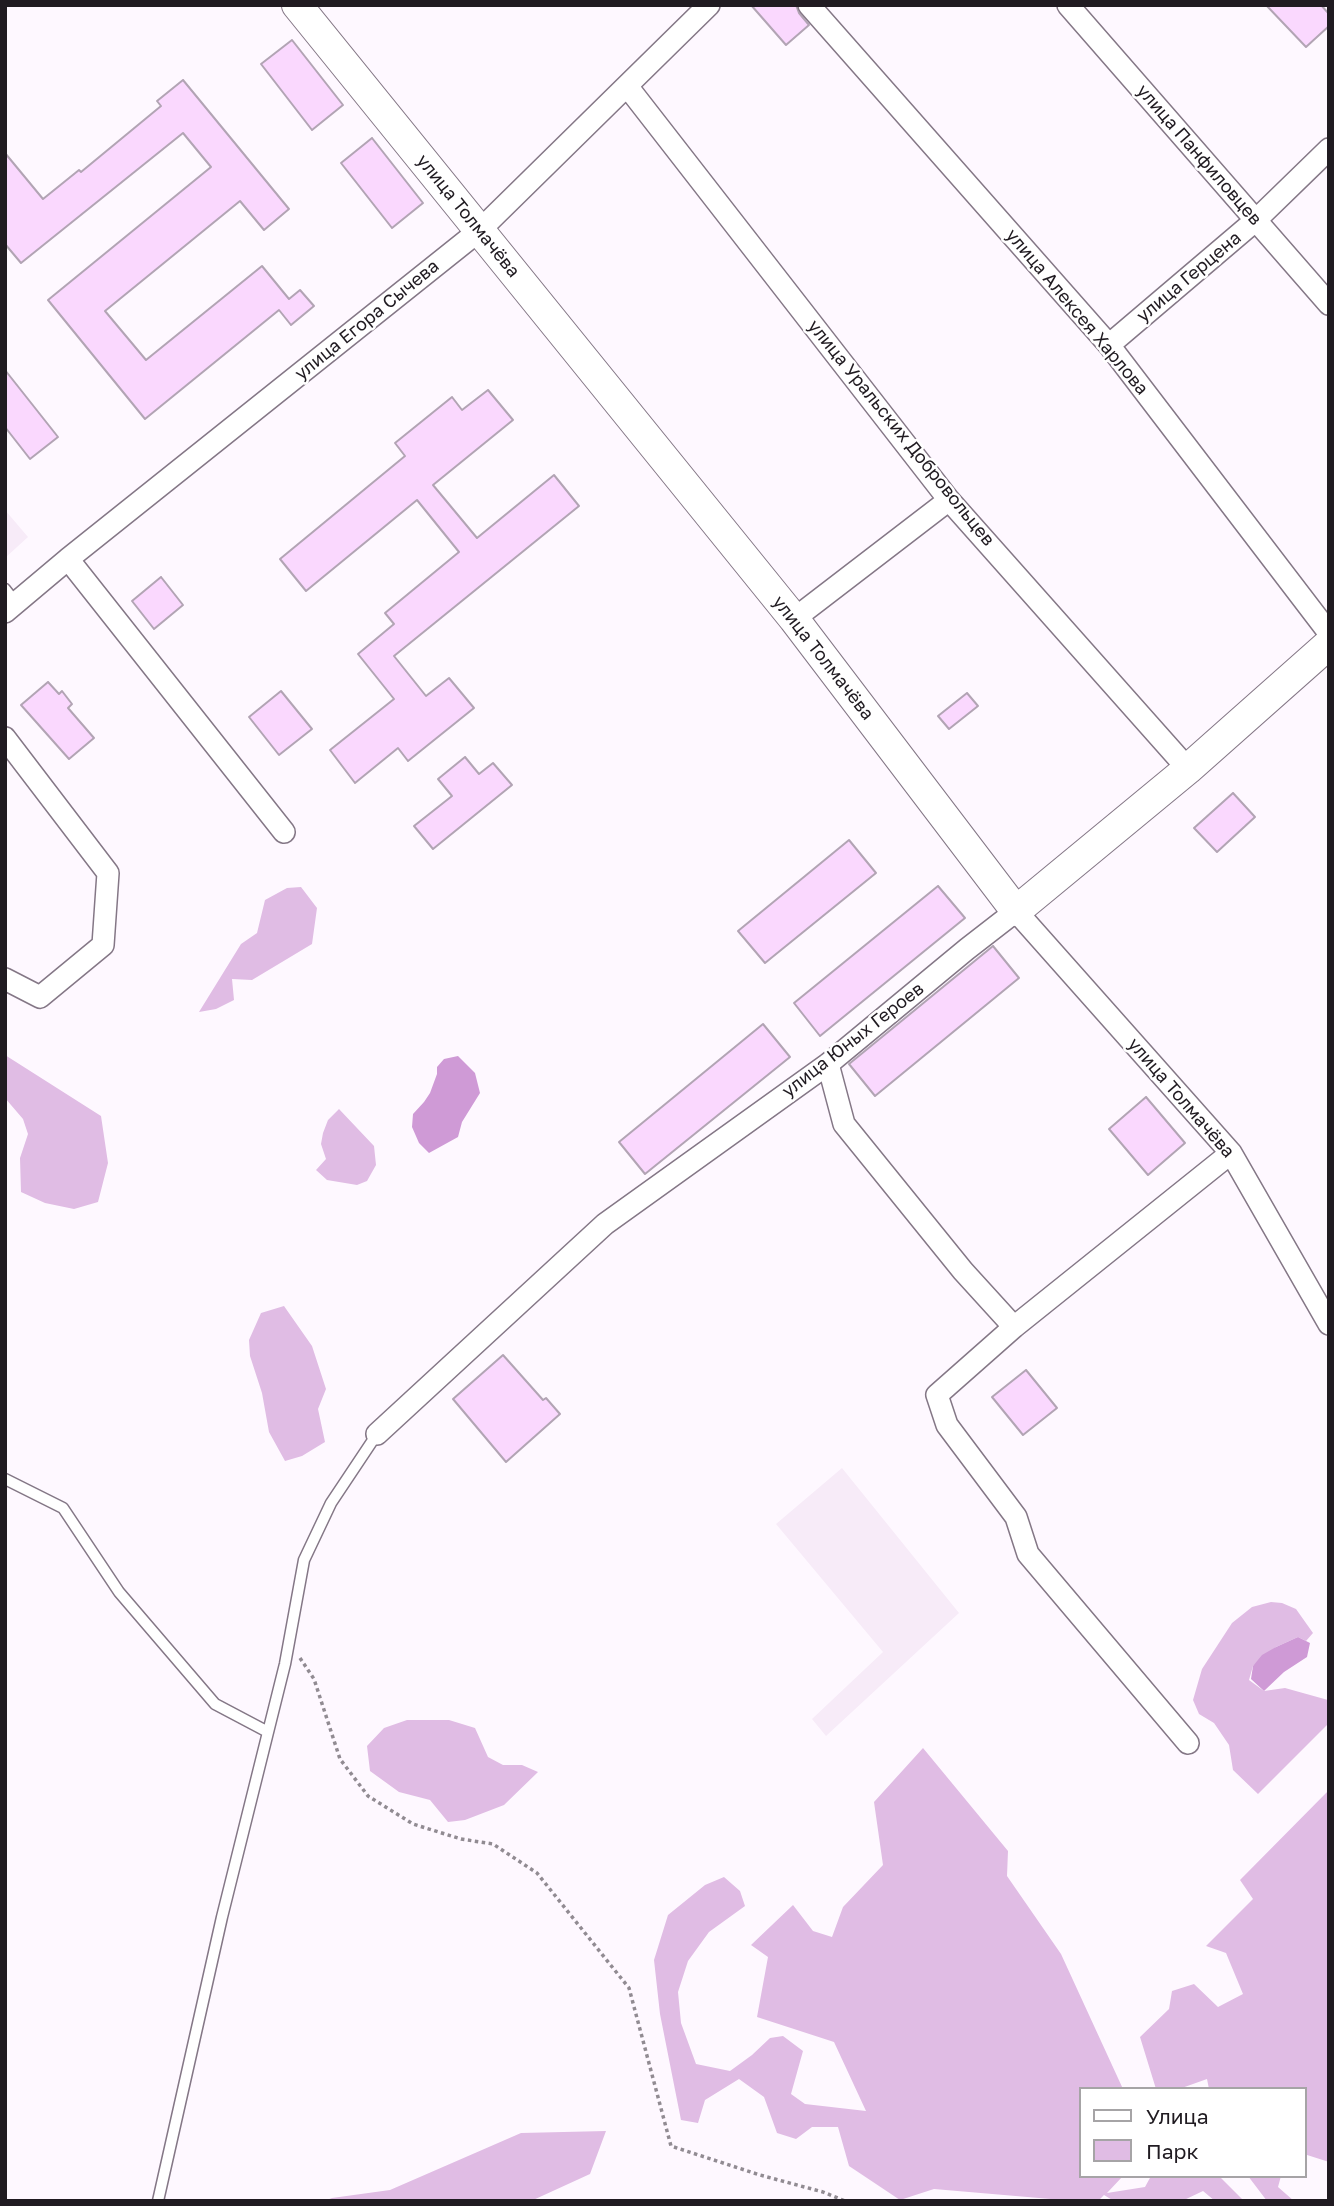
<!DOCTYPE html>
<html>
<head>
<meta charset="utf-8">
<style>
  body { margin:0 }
  #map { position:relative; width:1334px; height:2206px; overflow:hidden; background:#fef8ff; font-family:"Golos Text",sans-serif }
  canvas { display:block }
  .frame { position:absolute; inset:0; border:7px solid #201b21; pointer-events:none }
  .legend { position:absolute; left:1079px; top:2087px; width:228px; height:91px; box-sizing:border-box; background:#fff; border:2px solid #a6a4a6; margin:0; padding:9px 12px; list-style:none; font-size:21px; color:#201b21 }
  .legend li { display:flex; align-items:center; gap:14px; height:35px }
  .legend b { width:35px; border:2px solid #a6a4a6 }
</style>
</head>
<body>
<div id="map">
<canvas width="1334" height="2206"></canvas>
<div class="frame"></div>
<ul class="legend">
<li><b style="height:9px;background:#fff"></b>Улица</li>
<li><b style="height:19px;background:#e0bce4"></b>Парк</li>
</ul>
</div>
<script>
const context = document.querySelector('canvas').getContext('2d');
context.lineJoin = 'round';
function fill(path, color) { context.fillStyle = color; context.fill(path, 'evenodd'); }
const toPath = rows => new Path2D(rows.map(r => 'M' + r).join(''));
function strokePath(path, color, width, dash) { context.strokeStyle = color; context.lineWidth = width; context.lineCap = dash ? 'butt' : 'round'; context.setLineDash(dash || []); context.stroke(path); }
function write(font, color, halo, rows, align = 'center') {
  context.font = font + ' "Golos Text",sans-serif'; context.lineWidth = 5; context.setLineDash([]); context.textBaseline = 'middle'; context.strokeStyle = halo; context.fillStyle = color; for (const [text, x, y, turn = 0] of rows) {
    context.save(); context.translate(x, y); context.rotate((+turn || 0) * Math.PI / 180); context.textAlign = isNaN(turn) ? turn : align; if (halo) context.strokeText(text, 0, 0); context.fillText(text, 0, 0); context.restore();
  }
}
fill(toPath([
  [5,510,28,537,5,558],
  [842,1468,959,1613,826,1736,812,1719,883,1652,776,1524]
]), '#f7ebf8');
fill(toPath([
  [301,887,317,908,312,944,252,980,232,979,234,1000,216,1009,199,1012,241,944,257,933,265,900,287,888],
  [5,1055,101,1116,108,1163,98,1202,74,1209,45,1203,21,1192,20,1158,28,1134,23,1119,5,1098],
  [339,1109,374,1146,376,1165,367,1181,357,1185,327,1180,316,1170,326,1159,321,1144,323,1133,328,1120],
  [284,1306,312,1346,326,1389,318,1409,325,1442,302,1456,285,1461,269,1432,262,1393,250,1356,249,1340,261,1313],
  [1271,1602,1282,1603,1296,1609,1313,1633,1306,1641,1298,1637,1276,1647,1253,1666,1249,1680,1264,1691,1285,1688,1328,1700,1329,1723,1258,1794,1233,1770,1229,1745,1214,1723,1199,1714,1193,1700,1202,1669,1232,1623,1252,1607],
  [407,1720,449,1720,475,1728,488,1757,503,1765,522,1765,538,1772,504,1805,465,1820,448,1822,430,1800,399,1792,370,1771,367,1746,384,1728],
  [923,1748,1008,1851,1007,1876,1061,1954,1123,2089,1080,2089,1080,2176,1123,2176,1107,2193,1145,2187,1151,2176,1219,2176,1244,2201,1215,2201,1203,2191,1182,2201,1114,2201,1104,2195,1098,2201,1074,2201,934,2189,900,2200,849,2166,838,2127,812,2127,796,2139,777,2133,764,2097,739,2079,705,2100,698,2123,681,2120,660,2014,654,1960,668,1915,705,1885,724,1877,740,1891,745,1906,709,1932,688,1961,678,1992,681,2023,696,2064,730,2071,752,2055,770,2038,783,2036,803,2051,791,2094,805,2104,866,2111,834,2042,757,2017,768,1957,751,1945,793,1905,813,1931,832,1937,843,1907,883,1865,874,1802],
  [1329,1790,1329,2162,1304,2154,1304,2089,1209,2089,1207,2079,1179,2089,1156,2089,1140,2037,1169,2009,1172,1991,1194,1984,1218,2007,1243,1994,1226,1953,1206,1946,1253,1899,1240,1880],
  [606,2131,590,2174,531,2201,324,2201,332,2198,390,2190,521,2133],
  [1248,2176,1281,2176,1278,2187,1294,2201,1267,2201]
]), '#e0bce4');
fill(toPath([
  [458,1056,475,1073,480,1093,462,1122,458,1137,429,1153,419,1143,412,1127,413,1114,424,1102,430,1093,437,1074,437,1067,444,1059],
  [1298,1637,1310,1643,1307,1657,1284,1672,1264,1691,1251,1679,1253,1666,1262,1655,1276,1647]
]), '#cf9ad6');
const building = toPath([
  [751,5,796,5,799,13,809,25,786,45,751,5],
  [1266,5,1321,5,1329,14,1329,26,1306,47,1266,5],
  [292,40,343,105,312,130,261,64,292,40],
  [183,80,289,209,264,230,240,201,105,311,146,360,262,266,289,299,300,290,314,306,291,325,279,310,145,419,48,300,211,167,183,133,21,263,5,244,5,153,43,199,79,170,81,172,161,106,157,101,183,80],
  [372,138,423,203,392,228,341,163,372,138],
  [5,370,58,437,30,459,5,427,5,370],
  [488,390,513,420,433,485,477,538,554,475,579,506,394,656,426,696,449,678,474,708,408,761,398,748,355,783,330,750,394,699,358,654,394,624,385,613,459,552,417,500,306,591,280,559,405,456,395,443,452,397,462,410,488,390],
  [161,577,183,605,154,629,132,601,161,577],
  [48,682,59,694,62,691,72,704,68,708,94,738,69,759,21,705,48,682],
  [281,691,312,729,279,755,249,717,281,691],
  [967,693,978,706,949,729,938,716,967,693],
  [465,757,479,774,493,763,512,785,433,849,414,826,452,796,438,779,465,757],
  [1233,793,1255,817,1217,852,1194,828,1233,793],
  [849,840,876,873,765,963,738,931,849,840],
  [938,886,965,918,820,1036,794,1003,938,886],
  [993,946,1019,978,875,1096,849,1064,993,946],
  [763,1024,790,1057,645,1174,619,1142,763,1024],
  [1146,1097,1185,1143,1148,1175,1109,1129,1146,1097],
  [503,1355,543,1400,546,1398,560,1414,506,1462,453,1399,503,1355],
  [1026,1370,1057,1408,1023,1435,992,1397,1026,1370]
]);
fill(building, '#fad8fe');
strokePath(building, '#b2a4b4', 2);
const lane = toPath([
  [5,589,16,603],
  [5,1479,63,1508,119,1592,215,1704,268,1732],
  [158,2201,222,1917,285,1664,304,1560,331,1503,377,1434]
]);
const street = toPath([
  [809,5,1109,345,1329,633],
  [1068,5,1329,304],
  [627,86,949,500,1188,769],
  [1109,345,1256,220,1329,149],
  [68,559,284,832],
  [5,612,68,559,480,230,709,5],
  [794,619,949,500],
  [5,738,108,873,103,945,40,997,5,979],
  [828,1064,844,1124,963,1271,1014,1327],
  [377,1434,605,1224,828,1064,967,949,1016,911,1231,1153,1329,1324],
  [1188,1743,1028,1554,1016,1517,947,1425,937,1395,1014,1327,1231,1153]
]);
const secondary = toPath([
  [297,5,794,619,1016,911,1188,769,1329,644]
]);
strokePath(lane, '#847786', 13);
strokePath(street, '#847786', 24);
strokePath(secondary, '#847786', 32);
strokePath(toPath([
  [300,1658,314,1679,340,1759,368,1796,413,1824,461,1839,493,1844,537,1873,629,1988,671,2146,760,2175,823,2192,845,2201]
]), '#918b92', 3.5, [3.5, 3.5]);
strokePath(lane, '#fff', 10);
strokePath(street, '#fff', 21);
strokePath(secondary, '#fff', 30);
write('18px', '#201b21', '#fff', [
  ["улица Панфиловцев",1199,155,49],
  ["улица Толмачёва",468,216,51],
  ["улица Герцена",1189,277,-40],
  ["улица Алексея Харлова",1077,312,50],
  ["улица Егора Сычева",367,320,-39],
  ["улица Уральских Добровольцев",901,433,51],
  ["улица Толмачёва",823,658,52],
  ["улица Юных Героев",853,1040,-38],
  ["улица Толмачёва",1181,1098,49]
]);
</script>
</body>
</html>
